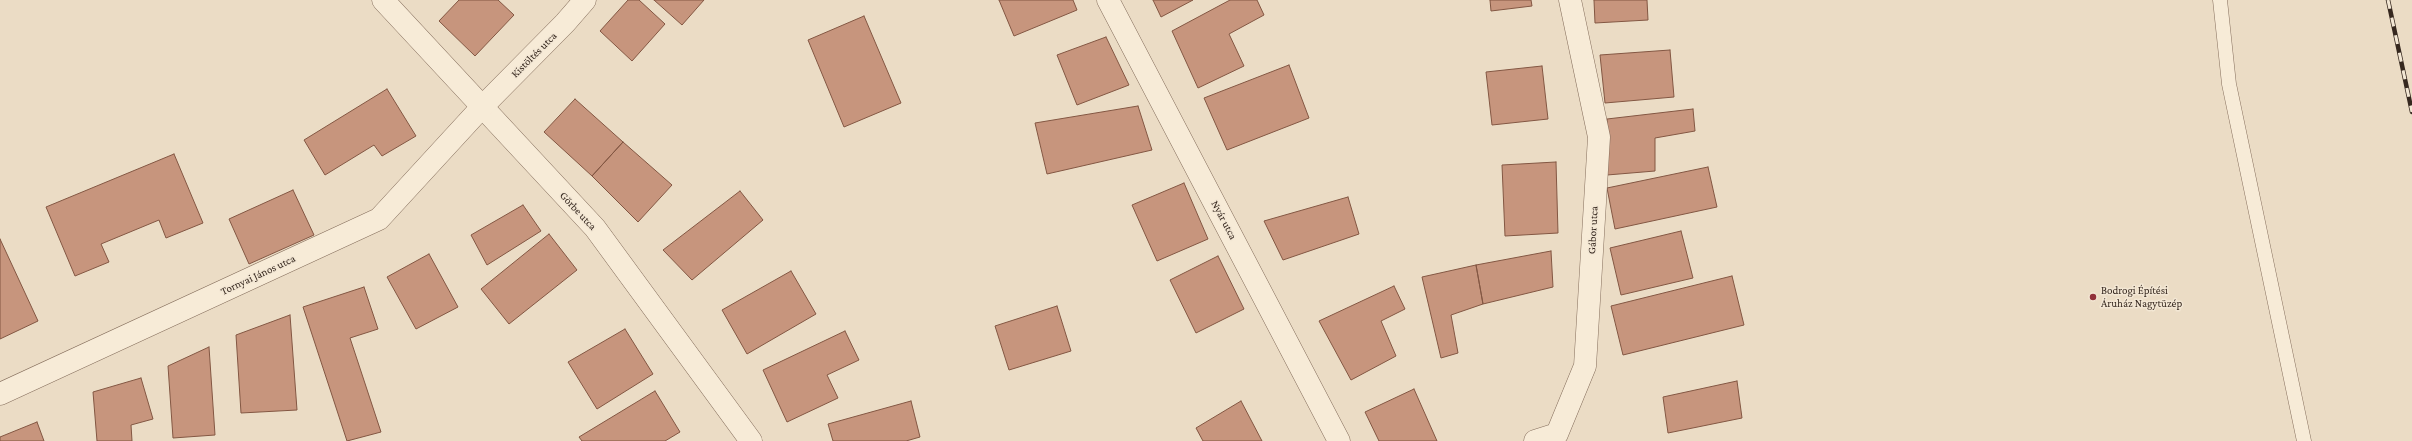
<!DOCTYPE html>
<html>
<head>
<meta charset="utf-8">
<style>
  body { margin:0 }
  canvas { display:block; background:#ebdcc5 }
</style>
</head>
<body>
<canvas width="2412" height="441"></canvas>
<script>
const context = document.querySelector('canvas').getContext('2d');
context.lineJoin = 'round';
function fill(path, color) { context.fillStyle = color; context.fill(path, 'evenodd'); }
const toPath = rows => new Path2D(rows.map(r => 'M' + r).join(''));
function strokePath(path, color, width, dash) { context.strokeStyle = color; context.lineWidth = width; context.lineCap = dash ? 'butt' : 'round'; context.setLineDash(dash || []); context.stroke(path); }
function write(font, color, halo, rows, align = 'center') {
  context.font = font + ' "Crimson Pro",serif'; context.lineWidth = 3; context.setLineDash([]); context.textBaseline = 'middle'; context.strokeStyle = halo; context.fillStyle = color; for (const [text, x, y, turn = 0] of rows) {
    context.save(); context.translate(x, y); context.rotate((+turn || 0) * Math.PI / 180); context.textAlign = isNaN(turn) ? turn : align; if (halo) context.strokeText(text, 0, 0); context.fillText(text, 0, 0); context.restore();
  }
}
const building = toPath([
  [459,0,498,0,514,15,475,56,439,21,459,0],
  [628,0,639,0,665,24,632,61,600,31,628,0],
  [654,0,704,0,682,25,654,0],
  [999,0,1073,0,1077,10,1014,36,999,0],
  [1153,0,1193,0,1161,17,1153,0],
  [1230,0,1257,0,1264,15,1229,34,1244,66,1198,88,1172,31,1230,0],
  [1490,0,1531,0,1532,6,1491,11,1490,0],
  [1594,0,1647,0,1648,20,1595,23,1594,0],
  [864,16,901,103,844,127,808,40,864,16],
  [1106,37,1129,85,1077,105,1057,55,1106,37],
  [1670,50,1674,97,1605,103,1600,55,1670,50],
  [1289,65,1309,118,1227,150,1204,98,1289,65],
  [1542,66,1548,119,1492,125,1486,72,1542,66],
  [387,89,416,136,382,156,374,145,325,175,304,140,387,89],
  [575,99,623,142,592,176,544,132,575,99],
  [1138,106,1152,150,1047,174,1035,123,1138,106],
  [1693,109,1695,131,1655,138,1655,171,1607,175,1607,119,1693,109],
  [623,142,672,185,638,222,592,176,623,142],
  [174,154,203,223,166,238,159,220,101,244,109,262,75,276,46,207,174,154],
  [1556,162,1558,233,1505,236,1502,165,1556,162],
  [1708,167,1717,207,1615,229,1607,188,1708,167],
  [1184,183,1208,239,1157,261,1132,205,1184,183],
  [293,190,314,235,249,264,229,219,293,190],
  [740,191,763,220,692,280,663,250,740,191],
  [1348,197,1359,234,1283,260,1264,221,1348,197],
  [523,205,541,231,487,265,471,235,523,205],
  [1681,231,1693,278,1621,295,1610,248,1681,231],
  [549,234,577,270,509,324,481,289,549,234],
  [0,239,38,321,0,339,0,239],
  [1551,251,1553,287,1483,304,1476,265,1551,251],
  [429,254,458,307,416,329,387,277,429,254],
  [1218,256,1244,309,1196,333,1170,280,1218,256],
  [1476,265,1483,304,1451,315,1458,353,1441,358,1422,277,1476,265],
  [791,271,816,314,747,354,722,310,791,271],
  [1732,276,1744,325,1623,355,1611,306,1732,276],
  [1394,286,1405,309,1381,321,1396,356,1351,380,1319,321,1394,286],
  [364,287,378,329,350,338,381,432,347,441,303,307,364,287],
  [1057,306,1071,351,1009,370,995,326,1057,306],
  [290,315,297,410,241,413,236,335,290,315],
  [625,329,653,374,597,409,568,362,625,329],
  [845,331,859,360,827,375,838,398,787,422,763,370,845,331],
  [209,347,215,435,173,438,168,366,209,347],
  [141,378,153,419,131,425,132,441,97,441,93,392,141,378],
  [1737,381,1742,418,1668,433,1663,397,1737,381],
  [1414,389,1437,441,1379,441,1365,412,1414,389],
  [655,391,680,432,665,441,582,441,579,437,655,391],
  [911,401,920,437,906,441,833,441,828,424,911,401],
  [1241,401,1262,441,1203,441,1196,428,1241,401],
  [37,422,44,441,0,441,0,437,37,422]
]);
fill(building, '#c7957d');
strokePath(building, '#835743', 1);
const service = toPath([
  [2220,0,2229,84,2304,441]
]);
const minor = toPath([
  [383,0,595,228,751,441],
  [1108,0,1339,441],
  [1535,441,1557,434,1585,366,1599,137,1570,0]
]);
const tertiary = toPath([
  [0,394,379,219,481,108,565,23,585,0]
]);
strokePath(service, '#856e5c', 15);
strokePath(minor, '#856e5c', 23);
strokePath(tertiary, '#856e5c', 23);
strokePath(service, '#f7ebd7', 14);
strokePath(minor, '#f7ebd7', 22);
strokePath(tertiary, '#f7ebd7', 22);
const rail = toPath([
  [2388,0,2412,112]
]);
strokePath(rail, '#36281f', 4.5);
strokePath(rail, '#f3e7d4', 3, [9]);
for (const [x, y, r, color] of [
  [2093,297,4,"#913039"]
]) { const dot = new Path2D(); dot.arc(x, y, r, 0, 2 * Math.PI); context.fillStyle = color; context.fill(dot); strokePath(dot, '#f3e7d4', 1.5); }
write('11px', '#36281f', '#f3e7d4', [
  ["Kistöltés utca",534,55,-45],
  ["Görbe utca",578,211,47],
  ["Nyár utca",1224,220,62],
  ["Gábor utca",1593,230,-87],
  ["Tornyai János utca",258,275,-25]
]);
write('11px', '#36281f', '#f3e7d4', [
  ["Bodrogi Építési",2101,291],
  ["Áruház Nagytüzép",2101,304]
], 'left');
</script>
</body>
</html>
